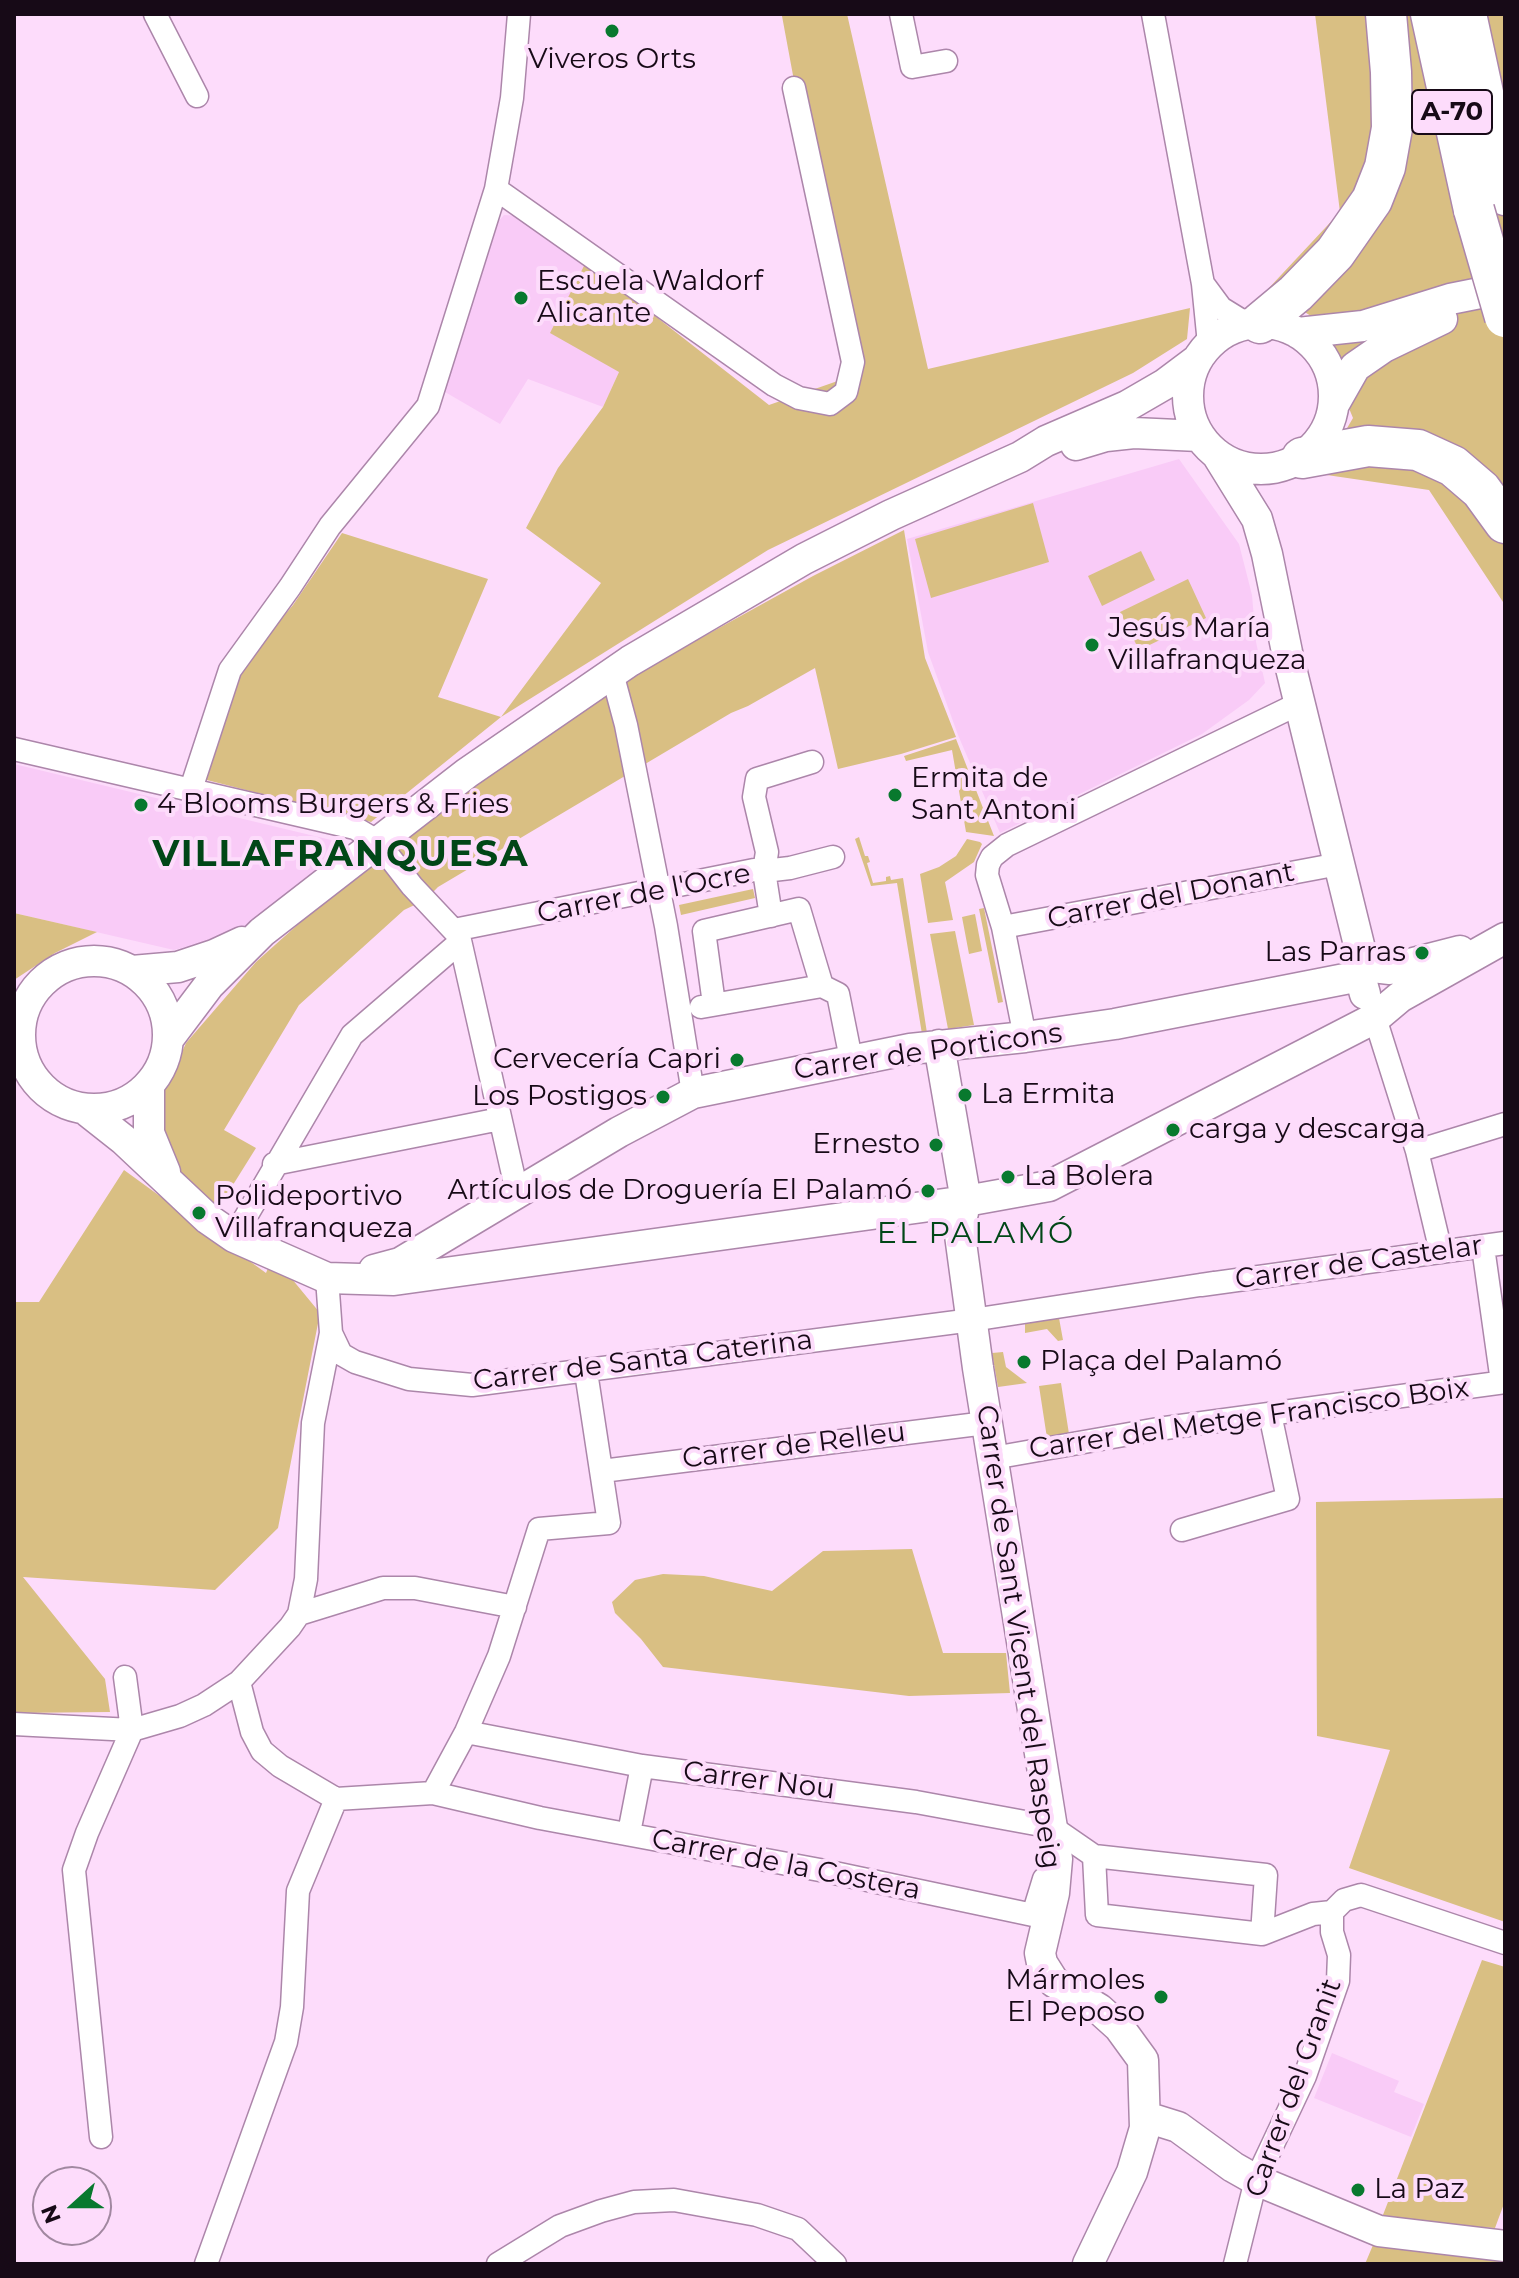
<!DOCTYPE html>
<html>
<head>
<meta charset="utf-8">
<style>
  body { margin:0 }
  #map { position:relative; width:1519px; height:2278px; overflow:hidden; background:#fddcfb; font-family:Montserrat,sans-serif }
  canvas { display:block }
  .frame { position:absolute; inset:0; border:16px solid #170a17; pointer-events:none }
  .north { position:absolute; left:32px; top:2166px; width:80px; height:80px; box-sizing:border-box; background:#fddcfb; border:2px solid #a188a0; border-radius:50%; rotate:249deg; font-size:22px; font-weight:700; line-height:32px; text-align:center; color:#170a17 }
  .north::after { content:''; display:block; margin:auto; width:28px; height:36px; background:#08792e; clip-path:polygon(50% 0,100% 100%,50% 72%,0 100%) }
</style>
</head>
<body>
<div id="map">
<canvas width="1519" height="2278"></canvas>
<div class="frame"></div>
<div class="north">N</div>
</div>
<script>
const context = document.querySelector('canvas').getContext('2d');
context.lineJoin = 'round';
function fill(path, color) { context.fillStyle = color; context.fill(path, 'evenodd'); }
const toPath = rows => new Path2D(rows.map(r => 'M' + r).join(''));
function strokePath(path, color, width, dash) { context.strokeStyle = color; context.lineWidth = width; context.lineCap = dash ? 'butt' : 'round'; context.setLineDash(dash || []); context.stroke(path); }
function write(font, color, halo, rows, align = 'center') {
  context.font = font + ' Montserrat,sans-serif'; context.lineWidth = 8; context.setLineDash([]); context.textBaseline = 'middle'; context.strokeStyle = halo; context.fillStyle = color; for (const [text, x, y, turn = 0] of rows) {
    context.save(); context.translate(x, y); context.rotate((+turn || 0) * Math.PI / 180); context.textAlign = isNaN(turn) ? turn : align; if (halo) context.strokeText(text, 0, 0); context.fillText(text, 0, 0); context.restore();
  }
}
fill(toPath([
  [504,215,523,216,586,262,619,372,603,407,528,379,500,424,445,392,493,227],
  [1179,459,1239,544,1252,595,1256,642,1265,683,1249,700,1202,734,1000,833,958,735,928,652,907,539],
  [14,764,352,845,241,932,174,950,14,913],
  [1332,2053,1399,2081,1394,2092,1424,2104,1411,2137,1314,2098]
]), '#f9cbf7');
fill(toPath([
  [790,14,847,14,928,369,1190,308,1187,339,1133,373,768,550,501,717,371,822,199,778,234,675,293,605,342,533,488,579,438,697,501,717,601,583,526,528,558,468,603,407,619,372,550,333,586,262,769,405,849,377,782,16],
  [1315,14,1505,14,1505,605,1429,490,1320,474,1353,418,1311,316,1268,289,1340,212],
  [1033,503,1049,562,931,598,915,539],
  [904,530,925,658,956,737,901,754,838,769,815,668,748,706,731,713,438,887,425,900,404,910,299,1005,224,1130,256,1148,216,1212,175,1173,160,1130,165,1090,186,1043,256,962,343,884,491,772,652,665,813,576],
  [1141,551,1155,580,1102,606,1088,576],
  [1188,579,1206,618,1139,650,1120,612],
  [956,739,994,836,966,832,952,750,906,761,904,756],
  [859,837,865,856,868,856,870,862,867,863,873,883,886,881,886,877,890,876,891,880,903,878,927,1033,922,1034,897,883,871,886,855,839],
  [967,839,980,842,982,844,974,862,945,882,953,920,928,923,920,874,939,867,956,856],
  [753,889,755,898,681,915,679,905],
  [984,908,1003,1002,998,1003,979,909],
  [14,913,97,932,55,953,14,980],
  [975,914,982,951,969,954,962,917],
  [955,931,974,1025,948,1029,930,934],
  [124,1170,266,1273,273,1256,320,1313,278,1528,215,1590,23,1577,105,1679,110,1712,14,1713,14,1302,39,1302],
  [1059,1318,1063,1340,1058,1341,1047,1329,1025,1333,1025,1324],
  [1003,1352,1006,1367,1027,1383,998,1387,992,1353],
  [1061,1383,1069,1434,1047,1438,1039,1386],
  [1505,1498,1505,1922,1349,1868,1390,1750,1317,1736,1316,1502],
  [912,1549,943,1653,1006,1653,1010,1693,909,1696,663,1667,641,1639,615,1613,612,1602,635,1580,663,1574,704,1576,772,1591,823,1551],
  [1482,1960,1505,1967,1505,2201,1495,2228,1381,2220],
  [1373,2245,1505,2259,1505,2264,1365,2264]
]), '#d9bf83');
const street = toPath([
  [155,14,197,96],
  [901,14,912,67,946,61],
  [1153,14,1203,284,1209,344],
  [496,189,774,385,799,398,830,404,846,392,853,362,794,88],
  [1204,285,1221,308,1247,324],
  [612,673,626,725,666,926,693,1093],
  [14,749,355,828,377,841,412,886,459,936,517,1192],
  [191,789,230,670,290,587,330,526,428,406,496,189,512,98,519,14],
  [771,916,764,871,767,852,754,797,757,779,812,762],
  [1003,927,1339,864],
  [454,930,754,870,764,871,790,868,833,857],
  [714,1004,704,931,799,909,822,986,838,994,851,1059],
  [701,1007,822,986],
  [1375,1018,1417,1151,1441,1252],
  [1025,1037,1003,927,987,875,988,865,992,857,1007,845,1300,703],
  [1417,1151,1505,1124],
  [274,1164,500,1119],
  [234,1237,352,1035,460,942],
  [1483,1247,1502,1382],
  [1201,1285,1505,1243],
  [331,1333,341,1354,355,1362,409,1379,472,1385,972,1320,1213,1283],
  [993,1458,1158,1429,1505,1382],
  [602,1471,986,1423],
  [1182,1530,1288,1499,1270,1414],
  [299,1614,383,1588,415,1588,515,1607],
  [125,1677,132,1730],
  [239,1682,252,1732,262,1751,280,1766,336,1799,433,1793,540,1818,825,1871,1033,1915,1044,1879],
  [14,1724,132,1730,180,1716,204,1705,239,1682,290,1627,299,1614,306,1579,313,1423,331,1333,327,1278],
  [466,1732,642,1766,916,1802,1052,1827,1094,1856,1097,1915,1262,1934,1313,1914,1332,1912],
  [433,1793,466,1732,499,1656,539,1529,609,1523,586,1372],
  [629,1833,642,1766],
  [1094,1856,1266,1875,1262,1934],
  [1332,1912,1344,1900,1361,1895,1505,1943],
  [101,2137,74,1870,87,1833,132,1730],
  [206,2264,286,2042,292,2007,298,1891,336,1799],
  [498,2264,560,2226,601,2211,634,2202,674,2200,757,2215,798,2229,835,2264],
  [1235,2264,1256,2180,1305,2076,1338,1981,1339,1955,1332,1932,1332,1912]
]);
const secondary = toPath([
  '1188 396a73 73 0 1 1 146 0a73 73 0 1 1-146 0Z',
  [1298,333,1363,326,1450,299,1505,288],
  [1334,404,1355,367,1384,347,1442,319],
  [1076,445,1106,436,1134,433,1199,436],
  [1218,456,1257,519,1267,554,1287,652,1361,953,1360,976,1365,994],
  '20 1035a74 74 0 1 1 148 0a74 74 0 1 1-148 0Z',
  [132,971,178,967,214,955,242,942],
  [1360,976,1366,969,1373,967,1390,969,1460,951],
  [169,1038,209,985,262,932,467,773,630,661,804,559,891,515,1020,457,1046,441,1127,406,1165,384,1197,360],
  [939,1045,966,1201,960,1224,960,1235,978,1368,1057,1859,1054,1893,1040,1953,1042,1963,1054,1982,1099,2009,1119,2027,1143,2060,1145,2128,1132,2172,1088,2264],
  [149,1086,149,1133,165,1172],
  [86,1110,124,1140,208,1219,234,1237,327,1278,394,1280,966,1201,1049,1186,1375,1018,1400,997,1505,938],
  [374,1270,400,1263,619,1132,693,1093,910,1049,1025,1037,1115,1024,1360,976],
  [1146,2117,1178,2127,1233,2167,1256,2180,1379,2231,1505,2246]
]);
const highway = toPath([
  [1431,14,1474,210],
  [1466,14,1505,195],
  [1260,323,1296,293,1335,253,1372,200,1385,167,1392,128,1391,72,1386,14],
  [1302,458,1368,446,1418,450,1453,466,1481,490,1505,523]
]);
strokePath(street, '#ac86aa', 25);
strokePath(secondary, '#ac86aa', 33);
strokePath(highway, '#ac86aa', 43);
strokePath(street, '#fff', 22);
strokePath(secondary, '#fff', 30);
strokePath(highway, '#fff', 40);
const highwayBridge = toPath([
  [1474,210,1505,317]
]);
strokePath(highwayBridge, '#ac86aa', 43, []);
strokePath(highwayBridge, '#fff', 40);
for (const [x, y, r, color] of [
  [612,31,8,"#08792e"],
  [521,298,8,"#08792e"],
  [1092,645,8,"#08792e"],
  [895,795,8,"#08792e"],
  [141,805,8,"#08792e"],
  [1422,953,8,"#08792e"],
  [737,1060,8,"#08792e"],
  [965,1095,8,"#08792e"],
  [663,1097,8,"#08792e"],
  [1173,1130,8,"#08792e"],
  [936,1145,8,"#08792e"],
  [1008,1177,8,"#08792e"],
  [928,1191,8,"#08792e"],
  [199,1213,8,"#08792e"],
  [1024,1362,8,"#08792e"],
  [1161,1997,8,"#08792e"],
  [1358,2190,8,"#08792e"]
]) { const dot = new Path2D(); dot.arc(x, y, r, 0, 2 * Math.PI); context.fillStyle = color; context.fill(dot); strokePath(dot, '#fddcfb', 3); }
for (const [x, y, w] of [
  [1452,112,80]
]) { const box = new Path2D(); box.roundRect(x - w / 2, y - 22, w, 44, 6); context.fillStyle = '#fddcfb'; context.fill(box); strokePath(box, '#170a17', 2); }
write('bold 26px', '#170a17', null, [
  ["A-70",1452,112]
]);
write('28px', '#170a17', '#fddcfb', [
  ["Viveros Orts",612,60,"center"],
  ["Escuela Waldorf",537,282],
  ["Alicante",537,314],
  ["Jesús María",1108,629],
  ["Villafranqueza",1108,661],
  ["Ermita de",911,779],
  ["Sant Antoni",911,811],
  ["4 Blooms Burgers & Fries",157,805],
  ["Las Parras",1406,953,"right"],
  ["Cervecería Capri",721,1060,"right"],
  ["La Ermita",981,1095],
  ["Los Postigos",647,1097,"right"],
  ["carga y descarga",1189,1130],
  ["Ernesto",920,1145,"right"],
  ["La Bolera",1024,1177],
  ["Artículos de Droguería El Palamó",912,1191,"right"],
  ["Polideportivo",215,1197],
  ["Villafranqueza",215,1229],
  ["Plaça del Palamó",1040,1362],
  ["Mármoles",1145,1981,"right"],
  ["El Peposo",1145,2013,"right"],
  ["La Paz",1374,2190]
], 'left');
write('28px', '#170a17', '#fddcfb', [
  ["Carrer de l'Ocre",644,894,-11],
  ["Carrer del Donant",1171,896,-11],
  ["Carrer de Porticons",928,1052,-8],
  ["Carrer de Castelar",1359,1263,-8],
  ["Carrer de Santa Caterina",643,1361,-7],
  ["Carrer del Metge Francisco Boix",1249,1419,-8],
  ["Carrer de Relleu",794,1446,-7],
  ["Carrer de Sant Vicent del Raspeig",1018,1637,82],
  ["Carrer Nou",759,1781,7],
  ["Carrer de la Costera",786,1865,11],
  ["Carrer del Granit",1294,2088,-70]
]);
context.letterSpacing = '2px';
write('30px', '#014717', '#fddcfb', [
  ["EL PALAMÓ",976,1234]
]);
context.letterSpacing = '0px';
context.letterSpacing = '2px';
write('bold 36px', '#014717', '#fddcfb', [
  ["VILLAFRANQUESA",341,855]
]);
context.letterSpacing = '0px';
</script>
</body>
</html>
